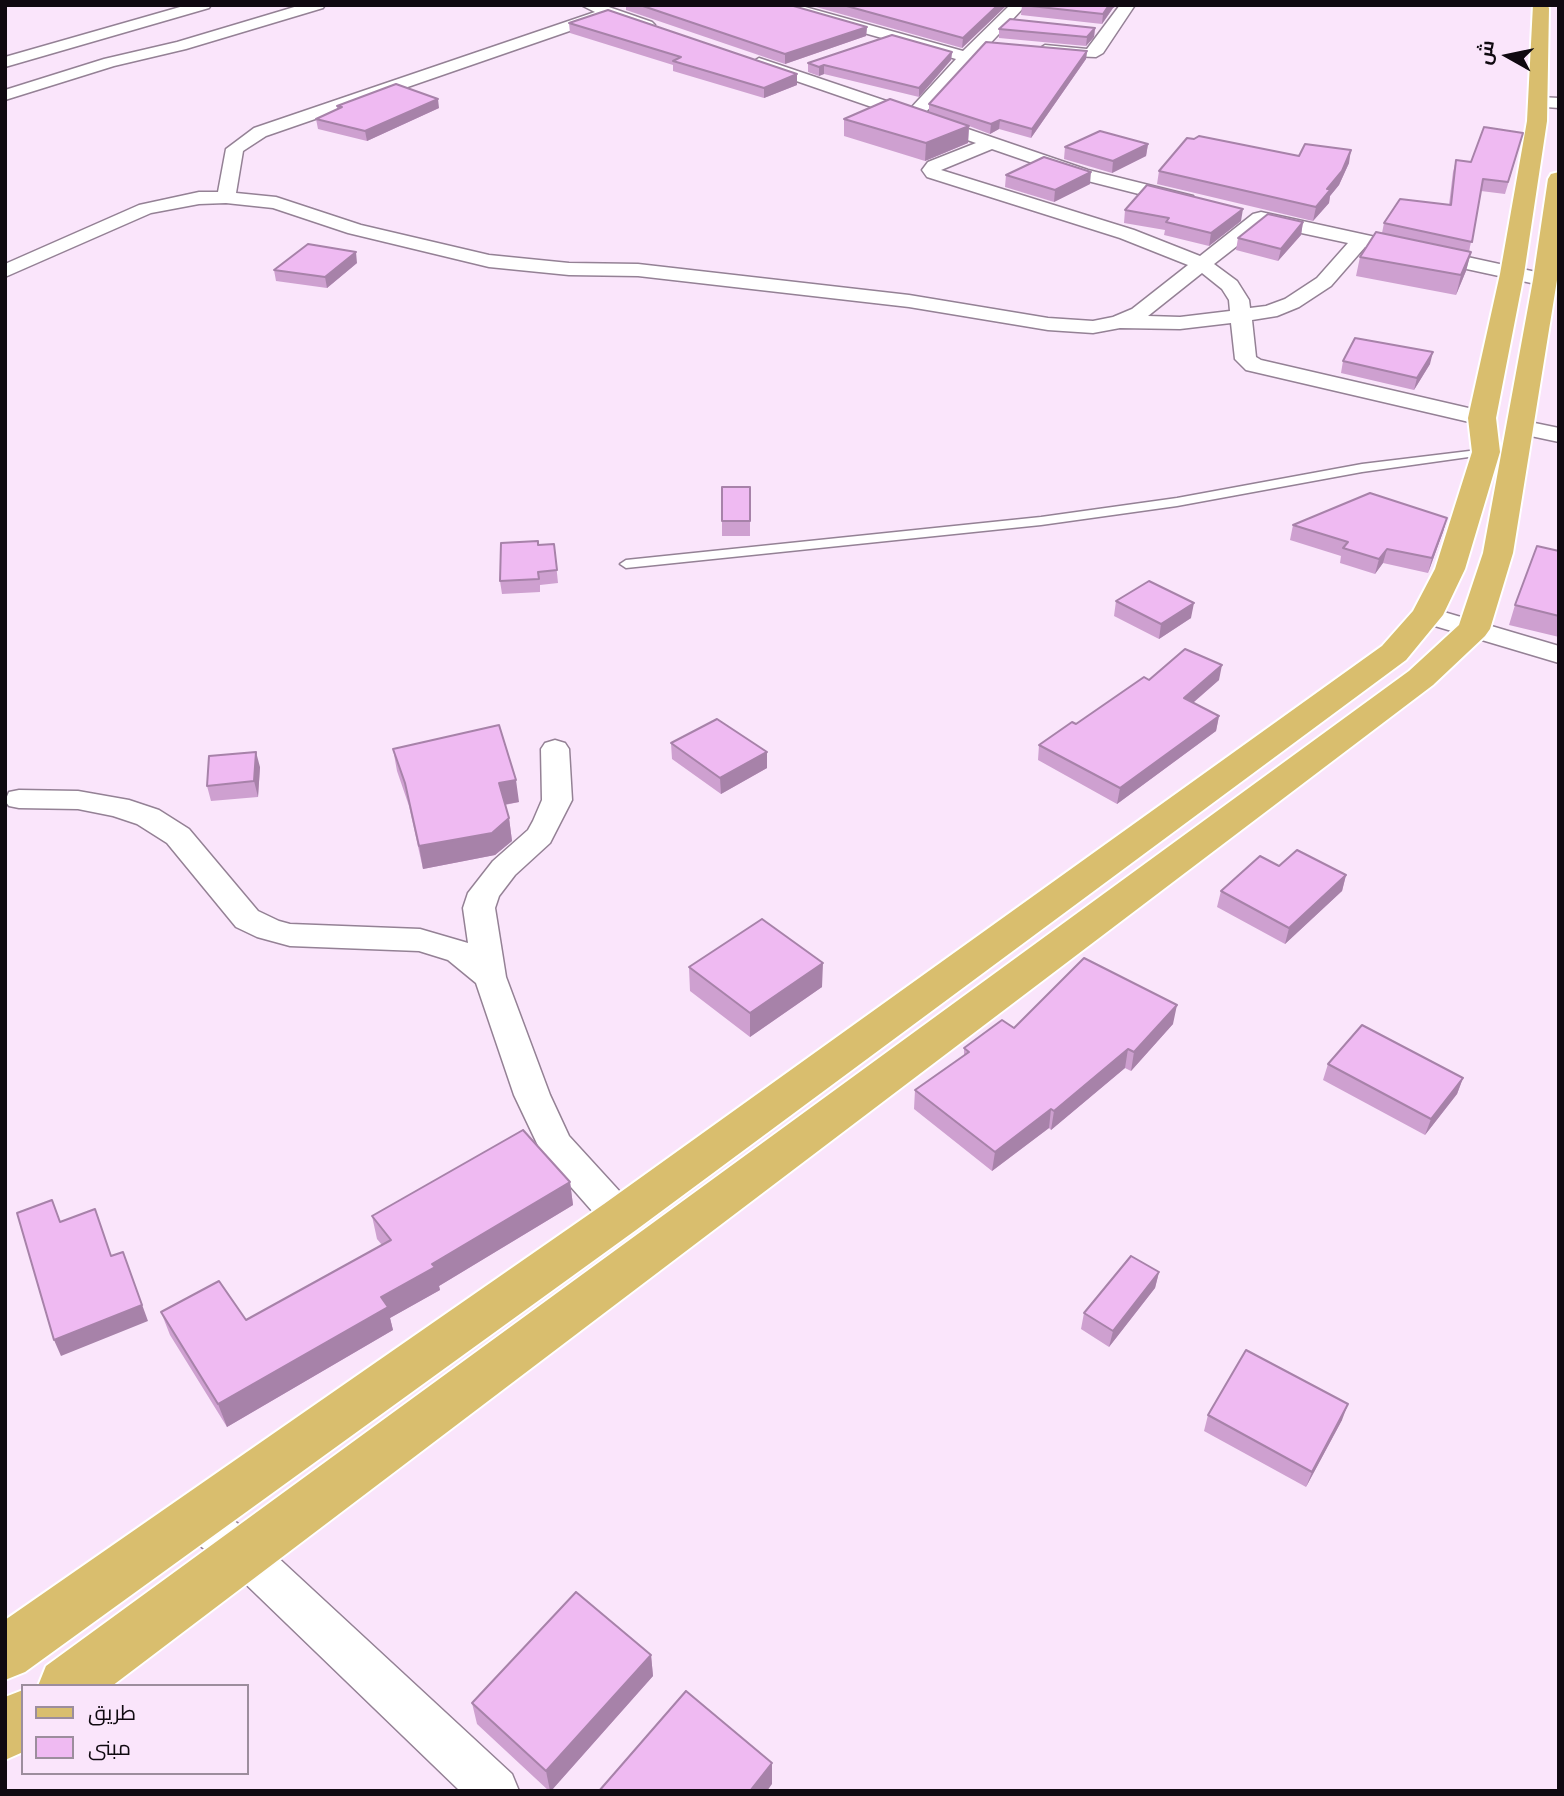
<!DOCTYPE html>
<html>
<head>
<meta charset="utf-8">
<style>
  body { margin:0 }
  #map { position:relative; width:1564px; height:1796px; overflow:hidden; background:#fae5fb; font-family:"Source Sans 3",Cairo,sans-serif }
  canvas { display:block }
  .frame { position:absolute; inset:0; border:7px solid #0f0910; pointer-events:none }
  .legend { position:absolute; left:21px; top:1684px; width:228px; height:91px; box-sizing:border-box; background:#fae5fb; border:2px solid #9c8d9d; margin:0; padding:9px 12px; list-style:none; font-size:21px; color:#0f0910 }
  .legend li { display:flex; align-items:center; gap:14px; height:35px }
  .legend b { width:35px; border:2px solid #9c8d9d }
  .north { position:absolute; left:1473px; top:21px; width:70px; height:70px; -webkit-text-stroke:5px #fae5fb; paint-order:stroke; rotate:279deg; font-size:19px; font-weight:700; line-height:28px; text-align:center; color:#0f0910 }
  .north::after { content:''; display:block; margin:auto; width:24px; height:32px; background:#0f0910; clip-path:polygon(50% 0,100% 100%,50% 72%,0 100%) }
</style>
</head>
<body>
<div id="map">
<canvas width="1564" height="1796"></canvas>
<div class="frame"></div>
<ul class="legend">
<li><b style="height:9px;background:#d9be6e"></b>طريق</li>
<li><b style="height:19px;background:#efbaf2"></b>مبنى</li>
</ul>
<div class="north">ش</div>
</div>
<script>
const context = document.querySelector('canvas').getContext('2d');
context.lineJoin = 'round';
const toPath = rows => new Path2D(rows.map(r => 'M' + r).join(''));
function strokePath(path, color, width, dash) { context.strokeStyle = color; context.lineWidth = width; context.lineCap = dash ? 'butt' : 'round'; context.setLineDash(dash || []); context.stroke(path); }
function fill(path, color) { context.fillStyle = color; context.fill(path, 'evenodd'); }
const service = toPath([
  [1486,449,1490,450,1490,454,1362,472,1177,506,1041,525,626,568,620,564,626,560,1041,517,1177,498,1362,464,1486,449]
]);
const minor = toPath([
  [187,5,211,5,209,8,5,67,5,57,187,5],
  [301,5,325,5,323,8,186,49,114,66,5,100,5,90,104,59,177,42,301,5],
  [581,5,603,5,652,22,655,25,647,30,610,17,266,136,243,151,236,193,276,197,361,225,489,255,569,263,638,264,909,295,1048,318,1093,321,1113,317,1132,309,1188,265,1120,238,927,177,922,170,928,162,976,143,753,66,751,63,759,58,765,60,910,109,956,59,776,8,774,5,798,5,963,51,1010,5,1026,5,924,114,1088,170,1193,196,1195,200,1186,206,1076,178,992,149,941,170,1134,230,1200,256,1253,214,1261,212,1559,277,1559,289,1365,247,1331,286,1299,307,1277,316,1252,320,1256,357,1261,360,1490,413,1493,418,1490,423,1482,425,1246,370,1235,359,1231,323,1180,329,1120,328,1093,333,1048,330,909,307,638,276,569,275,489,267,348,233,273,208,226,203,199,204,151,213,5,277,5,264,139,205,199,192,218,192,226,149,254,128,595,12,581,5],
  [1264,225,1348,243,1317,278,1285,299,1266,306,1250,308,1249,300,1237,281,1214,264,1264,225],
  [1202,273,1222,289,1229,300,1230,311,1180,317,1148,316,1202,273],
  [1120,5,1135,5,1103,53,1096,57,1045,55,1037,50,1045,45,1087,49,1120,5],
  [1539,97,1559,98,1559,108,1533,106,1531,102,1533,98,1539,97],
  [1520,420,1559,428,1559,442,1512,432,1509,427,1512,422,1520,420],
  [1427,607,1559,646,1559,663,1418,621,1414,615,1418,609,1427,607],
  [555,740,565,743,569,749,572,800,550,843,515,875,499,896,495,908,506,977,550,1095,569,1136,633,1206,639,1217,633,1228,620,1232,607,1228,542,1154,514,1095,476,983,448,960,419,951,290,946,257,937,236,927,167,843,137,824,113,816,78,809,19,808,9,806,5,801,9,792,19,790,78,791,129,800,159,810,189,829,258,911,279,921,290,924,420,929,468,943,463,908,468,893,493,861,528,830,533,821,542,800,541,749,545,743,555,740],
  [196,1497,211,1503,259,1540,512,1774,519,1791,460,1791,229,1568,181,1531,174,1517,181,1503,196,1497]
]);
const primary = toPath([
  [1533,5,1547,5,1549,8,1547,121,1524,274,1496,418,1500,452,1465,569,1443,615,1406,660,636,1230,25,1672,5,1680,5,1620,604,1204,1382,646,1413,611,1435,569,1472,452,1468,418,1500,274,1527,121,1533,5],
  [1559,172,1557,280,1513,553,1490,629,1485,636,1433,685,112,1686,38,1686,46,1666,1409,671,1459,625,1483,553,1533,280,1548,179,1551,174,1559,172],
  [23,1690,23,1752,5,1760,5,1697,23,1690]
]);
strokePath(service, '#948195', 3);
strokePath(minor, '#948195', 3);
strokePath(primary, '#fff', 4);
fill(service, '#fff');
fill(minor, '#fff');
fill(primary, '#d9be6e');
fill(toPath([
  [626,5,790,5,867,27,866,36,785,64,626,10],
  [809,5,1007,5,962,48],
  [1022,5,1118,5,1113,8,1102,24,1021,15],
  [569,23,797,85,764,98,673,71,673,65,570,33],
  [1095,28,1094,37,1086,46,999,38,999,29],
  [1087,51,1086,59,1031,138,999,129,990,134,969,126,968,143,925,161,844,136,844,119,929,112,929,104],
  [952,52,951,60,919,97,824,74,819,76,808,72,808,63],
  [337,106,439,108,367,141,318,129,316,119,337,109],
  [1148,144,1146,156,1112,173,1064,159,1065,147],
  [1520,144,1505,194,1481,191,1469,252,1471,252,1466,271,1456,295,1356,276,1360,257,1382,233,1384,223,1449,205,1453,172,1456,160,1471,162],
  [1299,156,1349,163,1339,185,1330,196,1329,203,1313,221,1157,184,1159,171],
  [1006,175,1090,184,1054,202,1005,187],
  [1125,210,1241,221,1209,246,1164,235,1165,230,1124,223],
  [1303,222,1301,235,1278,261,1236,250,1238,238],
  [357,263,327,288,276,281,274,270],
  [1343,361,1430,364,1414,390,1341,373],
  [750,487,750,536,722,536,722,521],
  [1447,518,1443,532,1428,573,1383,563,1375,574,1340,563,1341,556,1290,540,1293,525],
  [554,544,558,583,540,585,540,592,502,594,500,581,538,545],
  [1559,551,1559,637,1509,625,1515,605],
  [1116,601,1191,618,1159,639,1114,616],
  [1149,680,1219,680,1193,703,1219,716,1216,731,1117,804,1038,760,1039,745,1076,724],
  [671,743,767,752,767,768,721,794,672,759],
  [393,749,519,802,505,805,509,818,512,841,495,855,423,869,409,806,397,771],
  [260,767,258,797,211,801,207,786],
  [1279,866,1346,875,1342,891,1285,944,1217,907,1221,891],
  [689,967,822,987,750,1037,690,991],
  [1173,1024,1131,1071,1125,1068,1051,1130,1049,1128,992,1171,914,1109,915,1090,964,1056,964,1048,1014,1028],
  [1328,1064,1463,1078,1457,1094,1425,1135,1323,1080],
  [570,1182,573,1205,439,1286,440,1290,390,1318,393,1330,227,1427,170,1335,161,1312,246,1320,382,1245,377,1239,372,1216],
  [1159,1272,1155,1288,1109,1347,1081,1329,1084,1313],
  [1208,1415,1342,1420,1306,1487,1204,1431],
  [651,1655,653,1676,551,1791,549,1791,477,1724,472,1703]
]), '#cea0d0');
fill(toPath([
  [998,5,1007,5,962,48,963,38],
  [1109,5,1118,5,1113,8,1102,24,1103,14],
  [867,27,866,36,785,64,785,54],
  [1095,28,1094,37,1086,46,1087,37],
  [1087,51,1086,59,1031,138,1032,129],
  [952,52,951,60,919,97,919,88],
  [824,65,824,74,819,76,819,67],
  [797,74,797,85,764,98,764,88],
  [438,99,439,108,367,141,365,131],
  [1000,120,999,129,990,134,991,124],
  [969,126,968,143,925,161,926,143],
  [1148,144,1146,156,1112,173,1113,161],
  [1351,150,1349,163,1339,185,1330,196,1329,203,1313,221,1316,207],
  [1091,172,1090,184,1054,202,1055,190],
  [1243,209,1241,221,1209,246,1211,233],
  [1303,222,1301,235,1278,261,1281,249],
  [356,252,357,263,327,288,325,277],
  [1471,252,1466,271,1456,295,1461,275],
  [1433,352,1430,364,1414,390,1417,378],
  [1447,518,1443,532,1428,573,1432,558],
  [1387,549,1383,563,1375,574,1379,559],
  [1194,603,1191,618,1159,639,1161,624],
  [1222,665,1219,680,1181,713,1184,698],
  [1219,716,1216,731,1117,804,1120,788],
  [256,752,260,767,258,797,254,781],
  [767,752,767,768,721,794,720,778],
  [516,780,519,802,502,805,499,783],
  [509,818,512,841,495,855,423,869,419,846],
  [1346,875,1342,891,1285,944,1289,928],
  [823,963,822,987,750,1037,750,1013],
  [1177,1005,1173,1024,1131,1071,1134,1052],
  [1128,1049,1125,1068,1051,1130,1054,1111],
  [1463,1078,1457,1094,1425,1135,1431,1119],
  [1051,1109,1049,1128,992,1171,995,1152],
  [570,1182,573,1205,439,1286,440,1290,390,1318,393,1330,227,1427,218,1404,432,1264],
  [123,1252,148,1321,61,1356,54,1340],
  [1159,1272,1155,1288,1109,1347,1113,1331],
  [1348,1404,1342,1420,1306,1487,1312,1472],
  [651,1655,653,1676,551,1791,550,1791,546,1771],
  [772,1763,772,1784,767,1791,750,1791]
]), '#a782a9');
const building = toPath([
  [640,5,790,5,867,27,785,54,640,5],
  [843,5,998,5,963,38,843,5],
  [1022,5,1109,5,1103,14,1022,5],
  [608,10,797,74,764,88,673,61,681,57,569,23,608,10],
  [1010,19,1095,28,1087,37,999,29,1010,19],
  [892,35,952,52,919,88,824,65,819,67,808,63,892,35],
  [986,42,1087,51,1032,129,1000,120,991,124,929,104,986,42],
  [396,84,438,99,365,131,316,119,342,107,337,106,396,84],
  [890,99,969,126,926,143,844,119,890,99],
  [1484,127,1523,133,1508,182,1483,179,1472,242,1384,223,1400,199,1451,205,1456,160,1471,162,1484,127],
  [1100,131,1148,144,1113,161,1065,147,1100,131],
  [1199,136,1299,156,1305,144,1351,150,1342,171,1327,189,1331,189,1316,207,1159,171,1187,138,1194,139,1199,136],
  [1044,157,1091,172,1055,190,1006,175,1044,157],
  [1147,185,1243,209,1211,233,1166,222,1169,218,1125,210,1147,185],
  [1268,214,1303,222,1281,249,1238,238,1268,214],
  [1376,232,1471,252,1461,275,1360,257,1376,232],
  [308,244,356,252,325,277,274,270,308,244],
  [1355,338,1433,352,1417,378,1343,361,1355,338],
  [722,487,750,487,750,521,722,521,722,487],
  [1370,493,1447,518,1432,558,1387,549,1379,559,1343,548,1348,542,1293,525,1370,493],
  [538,541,538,545,554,544,557,570,538,572,539,579,500,581,501,543,538,541],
  [1537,546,1559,551,1559,616,1515,605,1537,546],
  [1149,581,1194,603,1161,624,1116,601,1149,581],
  [1185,649,1222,665,1184,698,1219,716,1120,788,1039,745,1072,722,1076,724,1144,677,1149,680,1185,649],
  [717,719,767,752,720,778,671,743,717,719],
  [499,725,516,780,499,783,509,818,492,833,419,846,405,783,393,749,499,725],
  [256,752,254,781,207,786,209,756,256,752],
  [1297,850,1346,875,1289,928,1221,891,1260,856,1279,866,1297,850],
  [762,919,823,963,750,1013,689,967,762,919],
  [1084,958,1177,1005,1134,1052,1128,1049,1054,1111,1051,1109,995,1152,915,1090,969,1052,964,1048,1002,1020,1014,1028,1084,958],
  [1362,1025,1463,1078,1431,1119,1328,1064,1362,1025],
  [523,1130,570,1182,432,1264,435,1267,381,1297,388,1307,218,1404,161,1312,219,1281,246,1320,391,1240,372,1216,523,1130],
  [52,1200,60,1222,95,1209,111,1256,123,1252,142,1305,54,1340,17,1213,52,1200],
  [1131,1256,1159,1272,1113,1331,1084,1313,1131,1256],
  [1246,1350,1348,1404,1312,1472,1208,1415,1246,1350],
  [576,1592,651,1655,546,1771,472,1703,576,1592],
  [686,1691,772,1763,750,1791,599,1791,686,1691]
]);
fill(building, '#efbaf2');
strokePath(building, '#a782a9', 2);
</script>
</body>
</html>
